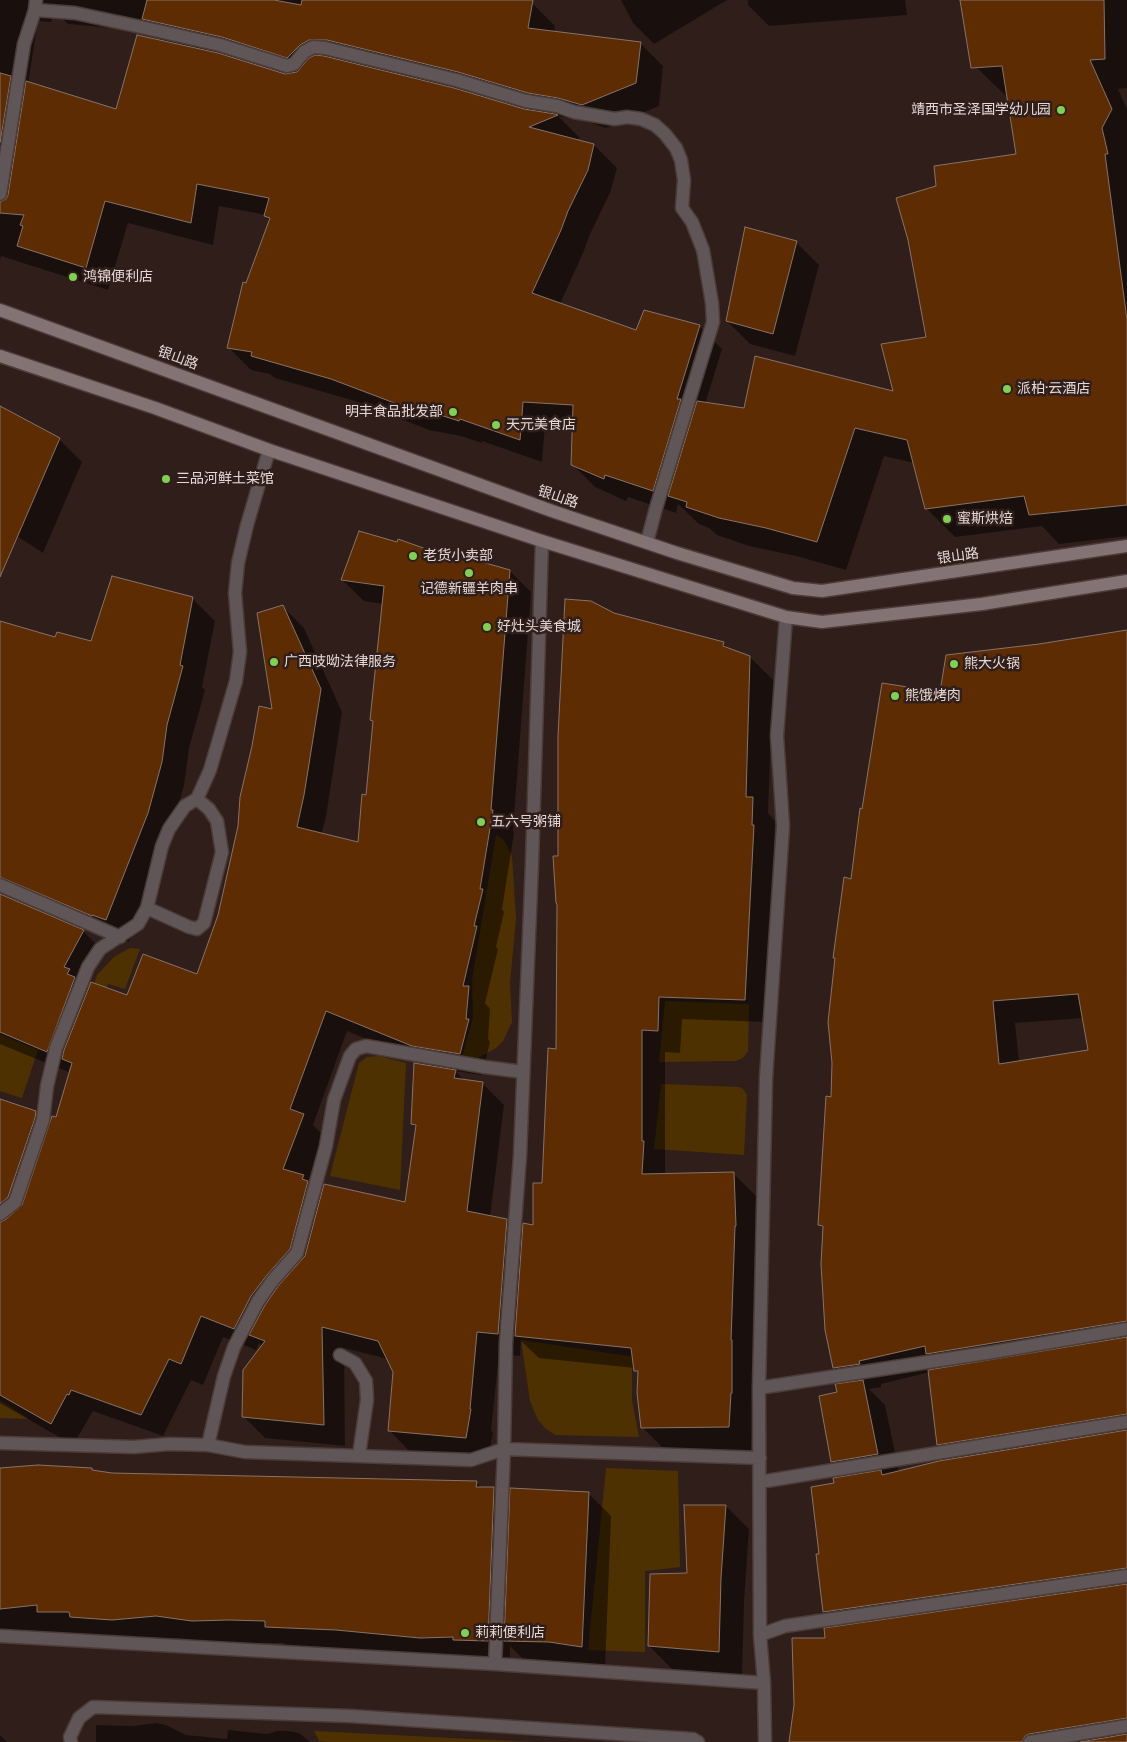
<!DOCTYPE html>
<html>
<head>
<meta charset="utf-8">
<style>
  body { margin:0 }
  canvas { display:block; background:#2f1e1a }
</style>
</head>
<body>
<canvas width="1127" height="1742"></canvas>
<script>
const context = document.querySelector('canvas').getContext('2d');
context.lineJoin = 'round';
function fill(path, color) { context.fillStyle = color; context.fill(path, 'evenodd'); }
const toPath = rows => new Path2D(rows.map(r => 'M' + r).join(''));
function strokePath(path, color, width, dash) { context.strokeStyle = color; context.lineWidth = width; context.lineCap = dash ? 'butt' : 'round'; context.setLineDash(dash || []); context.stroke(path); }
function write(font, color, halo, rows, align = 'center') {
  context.font = font + ' "Public Sans","Noto Sans SC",sans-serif'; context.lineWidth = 5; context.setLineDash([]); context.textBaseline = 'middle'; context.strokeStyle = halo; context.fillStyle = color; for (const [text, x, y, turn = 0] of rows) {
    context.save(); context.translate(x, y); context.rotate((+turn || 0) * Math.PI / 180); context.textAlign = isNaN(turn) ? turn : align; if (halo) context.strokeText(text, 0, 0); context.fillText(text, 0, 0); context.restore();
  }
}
fill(toPath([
  [496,835,504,840,512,856,516,919,510,983,512,1022,503,1041,496,1048,478,1058,462,1057,473,1017,472,980],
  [130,948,140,949,125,989,108,984,93,1030,94,984,97,975,114,957],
  [665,1001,749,1004,748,1051,743,1058,736,1061,659,1062],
  [0,1034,38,1050,22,1098,0,1091],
  [379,1056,406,1063,400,1190,330,1176,359,1063,367,1057],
  [661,1084,739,1087,743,1089,747,1095,744,1155,654,1149],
  [521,1340,635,1357,632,1369,632,1400,639,1437,555,1435,546,1429,538,1420,530,1401],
  [0,1401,0,1400,29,1419,0,1418],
  [606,1468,678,1471,680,1567,645,1571,645,1652,588,1650],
  [314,1731,532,1742,328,1742,319,1741]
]), '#4e3100');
fill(toPath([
  [0,0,518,0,532,3,555,26,554,32,640,43,663,66,659,106,606,128,582,120,558,116,580,138,575,140,594,145,617,168,610,193,590,234,583,253,560,304,637,331,699,326,722,349,705,404,745,409,895,393,928,338,937,187,1018,155,1008,96,1006,96,977,68,978,15,981,0,1127,0,1127,88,1118,89,1127,109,1127,536,1059,544,1042,526,955,537,926,508,914,463,884,456,846,570,796,556,749,546,717,535,709,528,699,524,678,504,676,513,628,497,626,501,595,487,572,464,573,426,545,424,542,462,482,441,482,443,461,436,429,430,355,401,275,378,270,374,251,370,228,347,247,284,270,221,266,215,219,206,213,245,128,223,108,290,1,256,0,260],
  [56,15,59,15,68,24,157,32,167,43,116,111,28,83,38,21,51,22,52,19],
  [231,56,246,60,292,74,285,75,230,58],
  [469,91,534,110,533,112,468,93],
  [621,0,727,0,654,44,633,23],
  [748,0,905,0,907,15,769,26,748,5],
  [796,242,819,265,795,356,750,344,727,321],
  [0,407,59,439,82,462,43,553,17,536,0,529],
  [444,557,510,571,531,592,513,831,514,833,502,909,504,912,496,947,498,949,485,1003,490,1009,488,1039,490,1042,482,1075,455,1071,465,1081,482,1083,504,1105,490,1217,506,1221,523,1237,535,1227,544,1185,557,1050,559,857,614,614,723,643,729,649,750,657,773,680,768,813,775,821,774,846,776,849,767,1022,682,1019,680,1053,665,1052,665,1175,734,1174,756,1196,758,1248,757,1248,751,1450,665,1450,642,1427,639,1374,635,1368,539,1358,521,1341,520,1356,499,1354,491,1431,493,1432,488,1460,411,1453,389,1430,394,1372,388,1359,344,1348,345,1446,265,1438,243,1416,263,1347,259,1343,256,1350,223,1337,203,1385,191,1380,163,1436,93,1411,73,1445,0,1403,0,1289,40,1188,13,1178,0,1216,0,1100,35,1112,50,1126,57,1119,73,1065,71,1065,68,1072,0,1044,0,925,83,931,104,952,86,987,89,990,128,996,198,976,220,915,274,711,282,606,304,628,342,712,326,817,321,835,359,843,367,796,374,722,371,720,383,604,364,601,342,580],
  [347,1031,432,1066,412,1124,417,1128,406,1203,322,1196,308,1182,325,1137,313,1125],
  [193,599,215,621,202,687,205,690,189,748,184,785,170,836,129,942,0,882,0,623,56,639,92,643],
  [1127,631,1127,1742,790,1742,827,1639,840,1627,824,1612,821,1555,836,1484,847,1477,832,1462,838,1393,850,1384,834,1368,824,1229,819,1224,833,1098,836,960,834,958,852,880,863,810,941,694,1039,645],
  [1083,1018,1090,1051,1019,1062,1015,1023],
  [930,1372,938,1444,954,1460,899,1472,885,1405,869,1389,881,1387,881,1384],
  [0,1469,93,1472,112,1474,476,1483,482,1488,494,1488,511,1506,588,1493,611,1516,605,1670,528,1664,510,1646,510,1662,289,1649,283,1643,215,1643,179,1638,135,1642,93,1638,88,1634,0,1633],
  [726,1506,749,1529,744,1602,742,1675,672,1669,649,1646],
  [156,1723,166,1725,186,1735,227,1739,228,1730,267,1734,277,1731,288,1731,299,1733,310,1742,96,1742,96,1725,133,1726],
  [0,1735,7,1742,0,1742]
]), '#0007');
const building = toPath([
  [147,0,274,0,301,5,302,0,533,0,528,28,641,42,636,83,582,105,558,98,528,93,458,72,327,40,309,40,300,45,287,58,222,37,142,19,147,0],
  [960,0,1104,0,1105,59,1090,60,1112,109,1102,128,1108,154,1105,154,1127,320,1127,505,1029,515,1024,496,925,509,907,440,855,428,817,542,766,528,719,518,686,507,687,502,668,496,697,401,744,408,755,356,893,391,881,344,926,337,908,240,896,198,936,186,934,166,1016,154,1002,66,971,68,960,0],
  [137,35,218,53,285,74,297,72,309,58,315,55,324,56,454,88,524,109,555,114,558,115,529,127,594,144,588,170,568,211,561,230,532,293,636,330,644,310,700,325,677,399,681,399,653,491,605,475,604,479,571,465,573,405,523,402,520,440,460,419,459,421,437,414,405,407,331,379,251,356,252,352,227,348,243,282,246,283,270,218,264,216,269,198,197,184,191,223,105,201,86,268,17,246,23,226,20,225,24,215,0,213,0,202,6,199,8,195,26,81,116,109,137,35],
  [0,73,11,76,0,143,0,73],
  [745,227,797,241,773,334,726,321,745,227],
  [0,406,60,438,0,577,0,406],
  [359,531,397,542,398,539,443,555,444,551,510,570,491,810,493,810,480,889,483,889,474,926,477,926,463,986,469,986,466,1019,469,1019,460,1054,412,1046,326,1011,290,1109,304,1114,283,1169,304,1175,302,1179,308,1181,290,1249,267,1275,251,1296,234,1329,201,1316,181,1364,169,1359,141,1415,71,1390,69,1395,67,1394,51,1424,0,1395,0,1222,5,1220,22,1205,52,1116,56,1117,72,1063,62,1059,64,1050,91,982,127,995,143,954,197,974,218,915,238,826,240,797,252,746,259,706,272,709,257,613,283,605,321,689,304,795,297,827,358,842,362,794,366,795,373,721,370,720,384,586,341,580,359,531],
  [112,576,193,597,180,665,183,666,167,725,162,762,148,813,106,920,92,915,92,916,0,877,0,621,55,637,57,632,91,641,112,576],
  [565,599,591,601,614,613,724,642,723,646,750,656,746,797,753,797,752,825,754,825,745,1000,659,997,658,1031,642,1030,642,1141,644,1141,642,1174,734,1172,736,1226,735,1226,731,1340,732,1340,732,1393,731,1393,729,1427,641,1428,637,1393,638,1371,634,1371,631,1348,515,1336,523,1223,533,1225,533,1183,542,1183,548,1048,556,1049,557,904,556,903,553,856,558,856,558,736,565,599],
  [1127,630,1127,1321,926,1354,925,1346,859,1361,860,1364,833,1368,825,1330,821,1264,823,1226,818,1225,826,1096,831,1097,832,1063,828,1022,835,958,833,958,844,877,851,879,860,808,862,809,882,683,940,692,946,655,1039,644,1127,630],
  [1078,994,1088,1050,999,1064,993,1001,1078,994],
  [0,894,84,930,64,967,70,969,67,974,75,977,47,1052,0,1032,0,894],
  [414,1063,456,1070,454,1078,483,1082,467,1211,507,1219,498,1334,477,1332,470,1409,471,1409,466,1438,388,1431,393,1372,378,1341,322,1327,324,1425,242,1417,243,1370,265,1341,249,1335,265,1305,279,1285,305,1256,324,1184,405,1202,416,1125,411,1124,414,1063],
  [0,1099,36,1111,35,1118,8,1197,0,1204,0,1099],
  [1127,1337,1127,1414,937,1445,928,1370,1127,1337],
  [863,1380,878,1454,831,1462,819,1396,837,1392,835,1384,863,1380],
  [1127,1430,1127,1568,823,1612,816,1554,819,1554,811,1487,834,1483,833,1478,881,1470,882,1475,939,1461,1127,1430],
  [38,1465,92,1468,92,1470,112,1473,477,1481,476,1487,494,1487,488,1641,453,1640,453,1637,420,1638,336,1630,265,1627,265,1621,229,1620,192,1621,156,1616,112,1620,70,1617,69,1612,37,1612,37,1605,0,1609,0,1468,38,1465],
  [510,1488,589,1492,582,1647,549,1642,504,1641,510,1488],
  [684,1505,726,1505,721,1578,719,1652,648,1646,650,1574,687,1573,684,1505],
  [1127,1584,1127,1718,1029,1734,1025,1736,1022,1742,789,1742,794,1705,792,1638,825,1638,824,1628,1127,1584],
  [1127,1734,1127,1742,1080,1742,1127,1734]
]);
fill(building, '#5d2c03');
strokePath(building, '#867368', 1);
const lane = toPath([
  [35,10,75,13,141,27,220,45,287,66,294,64,304,52,313,47,325,48,456,80,526,101,557,106,574,112,615,119,627,117,641,119,655,125,665,134,676,148,681,160,684,180,682,208,692,222,703,250,712,303,713,322,656,508,647,542],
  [0,885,120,937],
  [147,908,189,927,197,929,204,923,222,852,217,821,209,809,197,799],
  [0,1214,15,1202,43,1120,47,1086,56,1048,88,967,100,949,138,924,147,908,162,846,169,829,185,806,197,799,210,770,236,681,240,652,235,593,238,563,247,525,269,450],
  [340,1355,355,1363,366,1381,367,1400,359,1455],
  [208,1445,224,1376,234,1347,258,1301,273,1280,297,1253,326,1146,334,1100,350,1056,356,1049,366,1046,485,1067,523,1072],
  [71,1742,70,1737,79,1718,93,1707,350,1716,693,1739,698,1742]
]);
const street = toPath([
  [0,194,24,44,35,10,36,0],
  [759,1388,993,1352,1127,1329],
  [0,1443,134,1447,169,1444,208,1445,245,1452,471,1460,504,1449,760,1458],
  [760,1482,1127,1422],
  [760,1635,785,1626,1127,1576],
  [0,1636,495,1664,764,1683],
  [495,1664,504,1449,506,1342,520,1156,532,863,542,541],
  [765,1742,764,1683,760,1635,759,1388,766,1078,783,826,777,736,786,617],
  [1030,1742,1127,1726]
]);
const secondary = toPath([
  [0,310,552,511,677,553,793,588,822,591,1127,546],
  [0,356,155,408,269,450,542,541,786,617,822,622,982,604,1127,581]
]);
strokePath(lane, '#4c3c38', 15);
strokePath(street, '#4c3c38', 15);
strokePath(secondary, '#4c3c38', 15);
strokePath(lane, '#605657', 12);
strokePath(street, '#605657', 12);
strokePath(secondary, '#837374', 12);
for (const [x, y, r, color] of [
  [1061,110,5,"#80d051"],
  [73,277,5,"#80d051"],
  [1007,389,5,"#80d051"],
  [453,412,5,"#80d051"],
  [496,425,5,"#80d051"],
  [166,479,5,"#80d051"],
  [947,519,5,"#80d051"],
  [413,556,5,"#80d051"],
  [469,573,5,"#80d051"],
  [487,627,5,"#80d051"],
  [274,662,5,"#80d051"],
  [954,664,5,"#80d051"],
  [895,696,5,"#80d051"],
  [481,822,5,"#80d051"],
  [465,1633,5,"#80d051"]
]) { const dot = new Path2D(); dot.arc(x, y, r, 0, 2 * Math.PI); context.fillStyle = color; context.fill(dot); strokePath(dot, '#2f1e1a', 2); }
write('14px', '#e5d9d6', '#2f1e1a', [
  ["靖西市圣泽国学幼儿园",1051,110,"right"],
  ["鸿锦便利店",83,277],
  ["派柏·云酒店",1017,389],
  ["明丰食品批发部",443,412,"right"],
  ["天元美食店",506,425],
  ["三品河鲜土菜馆",176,479],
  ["蜜斯烘焙",957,519],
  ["老货小卖部",423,556],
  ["记德新疆羊肉串",469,589,"center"],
  ["好灶头美食城",497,627],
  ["广西吱呦法律服务",284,662],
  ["熊大火锅",964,664],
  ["熊饿烤肉",905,696],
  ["五六号粥铺",491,822],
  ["莉莉便利店",475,1633]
], 'left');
write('14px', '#e5d9d6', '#2f1e1a', [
  ["银山路",178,358,20],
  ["银山路",558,497,19],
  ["银山路",958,556,-8]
]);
</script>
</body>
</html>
